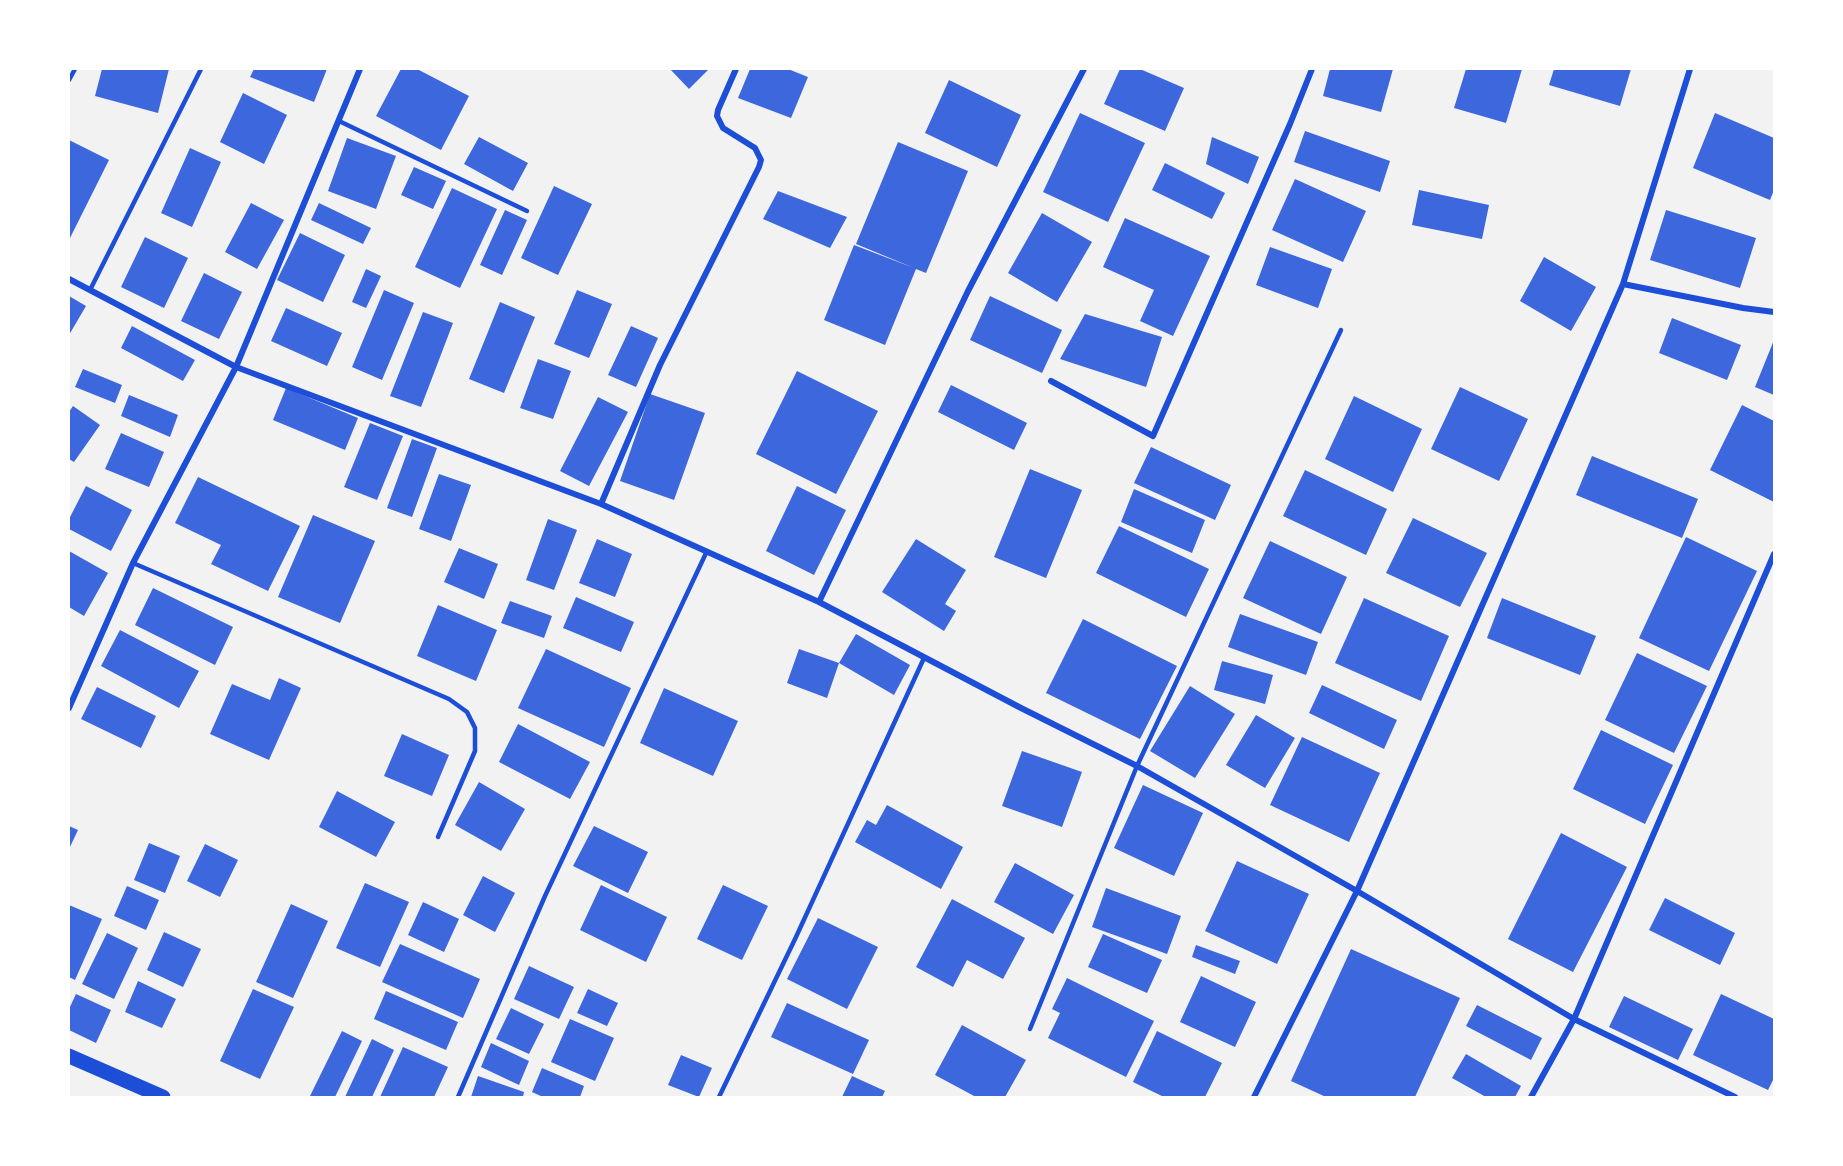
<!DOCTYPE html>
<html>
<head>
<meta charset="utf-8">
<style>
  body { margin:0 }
  #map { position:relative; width:1843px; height:1166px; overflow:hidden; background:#f2f2f2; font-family:"Varela Round",sans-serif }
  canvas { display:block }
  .frame { position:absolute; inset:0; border:70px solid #fff; pointer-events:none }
</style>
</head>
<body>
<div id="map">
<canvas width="1843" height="1166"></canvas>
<div class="frame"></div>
</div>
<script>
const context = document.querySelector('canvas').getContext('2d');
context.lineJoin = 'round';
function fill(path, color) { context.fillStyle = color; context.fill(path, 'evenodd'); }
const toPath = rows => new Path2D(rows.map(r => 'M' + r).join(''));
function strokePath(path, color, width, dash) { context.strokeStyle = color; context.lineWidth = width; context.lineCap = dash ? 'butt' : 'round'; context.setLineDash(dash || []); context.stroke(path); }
fill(toPath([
  [102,69,169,69,158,113,95,96],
  [254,69,327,69,314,102,250,77],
  [401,69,417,69,469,96,441,150,376,116],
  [670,69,709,69,689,89],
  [750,69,788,69,808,77,791,118,738,98],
  [1120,69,1140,69,1184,88,1165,131,1104,104],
  [1330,69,1393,69,1381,112,1323,96],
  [1466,69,1522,69,1506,123,1454,108],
  [1554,69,1631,69,1620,106,1549,85],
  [949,80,1021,115,997,167,925,133],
  [243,93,287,115,264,164,220,142],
  [1080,113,1145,143,1108,222,1043,192],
  [1715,113,1774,138,1774,190,1770,200,1693,168],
  [1305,131,1390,161,1380,192,1294,162],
  [479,137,528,163,513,191,464,164],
  [1212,137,1259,157,1248,184,1206,164],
  [347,138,396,156,376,209,328,191],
  [69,140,109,160,69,240],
  [898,142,968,171,926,273,916,269,885,345,824,320,854,245,914,268,856,244],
  [190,148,221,162,192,227,161,213],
  [1165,163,1225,193,1212,219,1152,190],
  [414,167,446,181,433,209,401,195],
  [1295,179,1366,211,1343,262,1272,230],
  [554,186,592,204,558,275,521,258],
  [452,188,497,209,460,288,415,267],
  [1419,190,1489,205,1482,239,1412,225],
  [778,191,847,217,830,248,763,219],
  [251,203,284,220,257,269,225,252],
  [319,203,371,228,363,244,311,220],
  [505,210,527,220,502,275,480,265],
  [1666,210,1756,238,1740,288,1650,260],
  [1042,213,1092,242,1057,302,1008,273],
  [1125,218,1210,256,1173,336,1140,321,1154,290,1103,267],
  [300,233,345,255,323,302,277,280],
  [145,237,188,258,164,308,121,287],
  [1270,247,1332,269,1318,308,1256,285],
  [1544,257,1596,287,1571,331,1520,301],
  [366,269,381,276,366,308,352,302],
  [204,273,242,292,219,339,181,321],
  [384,290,414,303,382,380,352,367],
  [577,290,612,304,589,358,554,344],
  [69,296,86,306,69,335],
  [990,296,1062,330,1042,373,970,340],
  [500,302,535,317,504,393,469,379],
  [286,308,342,333,327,366,271,341],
  [423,312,453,323,421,407,390,396],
  [1085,314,1162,337,1146,387,1060,359],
  [1672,318,1741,345,1727,380,1659,353],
  [132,326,195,360,183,381,121,348],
  [631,326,658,338,636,387,608,375],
  [1774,340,1774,395,1755,387],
  [538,359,571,371,553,419,520,408],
  [83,369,122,385,115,403,75,387],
  [797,371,878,411,836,494,756,454],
  [951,385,1027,423,1014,450,938,412],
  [1460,387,1528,419,1499,481,1431,449],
  [286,388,358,418,345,450,273,420],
  [650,394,705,413,674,500,620,481],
  [129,395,178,415,170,437,121,416],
  [1354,396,1422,429,1393,492,1325,459],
  [598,397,628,412,589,486,560,471],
  [1742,405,1774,421,1774,502,1710,470],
  [73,406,100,425,74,462,69,459,69,412],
  [370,423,403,436,377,500,344,487],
  [121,433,164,452,149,487,105,469],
  [412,439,437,448,412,517,387,508],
  [1151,447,1231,485,1215,520,1134,483],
  [1592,456,1698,499,1682,538,1576,495],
  [1030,469,1082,490,1046,578,994,557],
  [1305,470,1387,509,1366,555,1283,516],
  [439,474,471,485,451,541,419,529],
  [198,477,300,526,268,591,211,564,221,545,175,523],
  [86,486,132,510,111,551,69,529,69,519],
  [797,486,846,510,814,575,766,551],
  [1134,489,1205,520,1192,553,1121,522],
  [313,515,375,541,340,623,278,597],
  [1413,518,1487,553,1460,607,1386,573],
  [548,519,577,530,554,590,526,580],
  [1119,526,1209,569,1186,617,1096,573],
  [1686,537,1757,571,1709,671,1639,638],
  [597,539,632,554,615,597,579,583],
  [916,539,966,570,945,604,956,611,944,631,882,592],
  [1270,541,1347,577,1321,634,1243,598],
  [459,548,498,564,484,599,444,582],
  [69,551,108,573,84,616,69,607],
  [153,588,233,627,215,665,135,625],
  [576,597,634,622,621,652,563,628],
  [1364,598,1449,636,1421,701,1335,663],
  [1502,598,1596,636,1580,675,1487,638],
  [510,601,552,616,544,638,501,623],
  [438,605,497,630,476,681,417,656],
  [1240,614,1318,642,1306,675,1228,647],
  [1083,619,1177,666,1140,739,1046,693],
  [120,630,199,671,179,708,101,666],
  [856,634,910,665,894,695,839,663],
  [546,649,631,688,604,747,518,708],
  [799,649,839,663,827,698,787,683],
  [1637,653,1707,686,1674,753,1605,720],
  [1222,661,1273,675,1265,704,1214,690],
  [279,678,301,688,269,760,210,734,232,684,270,700],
  [1322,685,1397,720,1384,749,1309,713],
  [1190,686,1235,714,1195,778,1150,751],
  [97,687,156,716,141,748,81,719],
  [664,688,738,721,713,776,640,743],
  [1256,715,1295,738,1265,788,1226,765],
  [518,724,590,762,570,799,499,762],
  [1601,730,1673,765,1645,824,1573,789],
  [402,734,449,755,432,796,384,776],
  [1302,737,1380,773,1349,842,1270,805],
  [1022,751,1082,772,1062,827,1002,806],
  [479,782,525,809,501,851,455,825],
  [1143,785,1203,813,1174,876,1114,848],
  [337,791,395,822,376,857,319,827],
  [887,805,963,847,941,889,855,842,867,820,876,825],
  [69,826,78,830,69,849],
  [594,826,648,852,628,893,573,866],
  [1561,833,1627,867,1573,972,1508,939],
  [149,843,180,856,165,893,134,880],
  [205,844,238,860,220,897,187,881],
  [1237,861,1309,894,1277,964,1205,931],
  [1015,863,1074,895,1053,934,994,902],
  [483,876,515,893,495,932,463,915],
  [365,883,409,902,380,967,336,948],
  [601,885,667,917,646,962,580,930],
  [723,885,768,906,742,960,697,939],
  [127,886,159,900,146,930,114,916],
  [1106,888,1181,916,1167,954,1092,927],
  [1665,898,1735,933,1720,965,1649,930],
  [952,899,1025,938,1003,979,967,960,953,987,916,967],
  [423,902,459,919,444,952,408,935],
  [291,904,328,921,293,998,256,982],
  [69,905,102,919,75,980,69,977],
  [818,918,878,947,847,1009,787,979],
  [164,932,201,949,183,987,147,970],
  [107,933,138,948,114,999,82,984],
  [1103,934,1162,960,1147,993,1088,967],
  [400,944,480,979,463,1018,382,982],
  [1196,945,1240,961,1235,974,1192,957],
  [1351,949,1460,998,1415,1097,1326,1097,1291,1081],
  [529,966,574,987,559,1019,514,999],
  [1201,976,1256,1002,1235,1047,1180,1022],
  [1067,978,1154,1021,1126,1077,1048,1038,1060,1013,1052,1009],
  [138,981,176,999,162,1028,125,1012],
  [253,989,294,1007,260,1079,220,1061],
  [588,989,618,1003,607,1026,577,1013],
  [386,991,458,1022,446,1050,374,1019],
  [76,994,111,1010,96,1043,69,1030,69,1009],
  [1721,994,1774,1019,1774,1078,1768,1090,1693,1055],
  [1624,996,1693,1029,1678,1060,1609,1027],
  [787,1003,869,1040,853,1074,771,1037],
  [1477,1005,1542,1038,1531,1060,1466,1026],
  [511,1008,544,1024,529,1054,496,1039],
  [570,1019,614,1038,595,1081,551,1062],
  [962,1025,1026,1060,1005,1097,976,1097,935,1075],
  [342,1031,362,1041,335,1097,312,1097,310,1096],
  [1157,1031,1222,1063,1205,1097,1164,1097,1133,1082],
  [372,1039,394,1050,372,1097,345,1097],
  [491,1043,529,1061,519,1085,481,1067],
  [403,1047,448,1067,434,1097,380,1097],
  [1466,1054,1521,1086,1515,1097,1486,1097,1452,1078],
  [681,1055,712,1068,699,1097,668,1085],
  [542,1068,584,1086,580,1097,543,1097,532,1092],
  [478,1076,524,1092,523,1097,471,1097],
  [852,1076,885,1091,882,1097,842,1097]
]), '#3d67dc');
strokePath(toPath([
  [69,80,75,69],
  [339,121,527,211],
  [90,290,201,69],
  [133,563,449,699,467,712,475,728,475,751,438,837],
  [1030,1029,1137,766,1341,330],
  [458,1097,545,896,707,551],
  [719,1097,796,937,924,658]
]), '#1d4ed8', 4.5);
strokePath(toPath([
  [69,279,236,367,601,504,819,602,1021,708,1137,766,1357,891,1574,1019,1735,1097],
  [1623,284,1743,308,1774,312],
  [1051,381,1153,436,1290,124,1312,69],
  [601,504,660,365,759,167,761,160,755,148,723,128,717,116,718,110,736,69],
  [819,602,968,291,1084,69],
  [69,708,133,563,236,367,360,69],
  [1254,1097,1357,891,1623,284,1690,69],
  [1531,1097,1574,1019,1774,554]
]), '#1d4ed8', 6);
strokePath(toPath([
  [69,1056,163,1097]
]), '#1d4ed8', 15);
</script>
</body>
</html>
